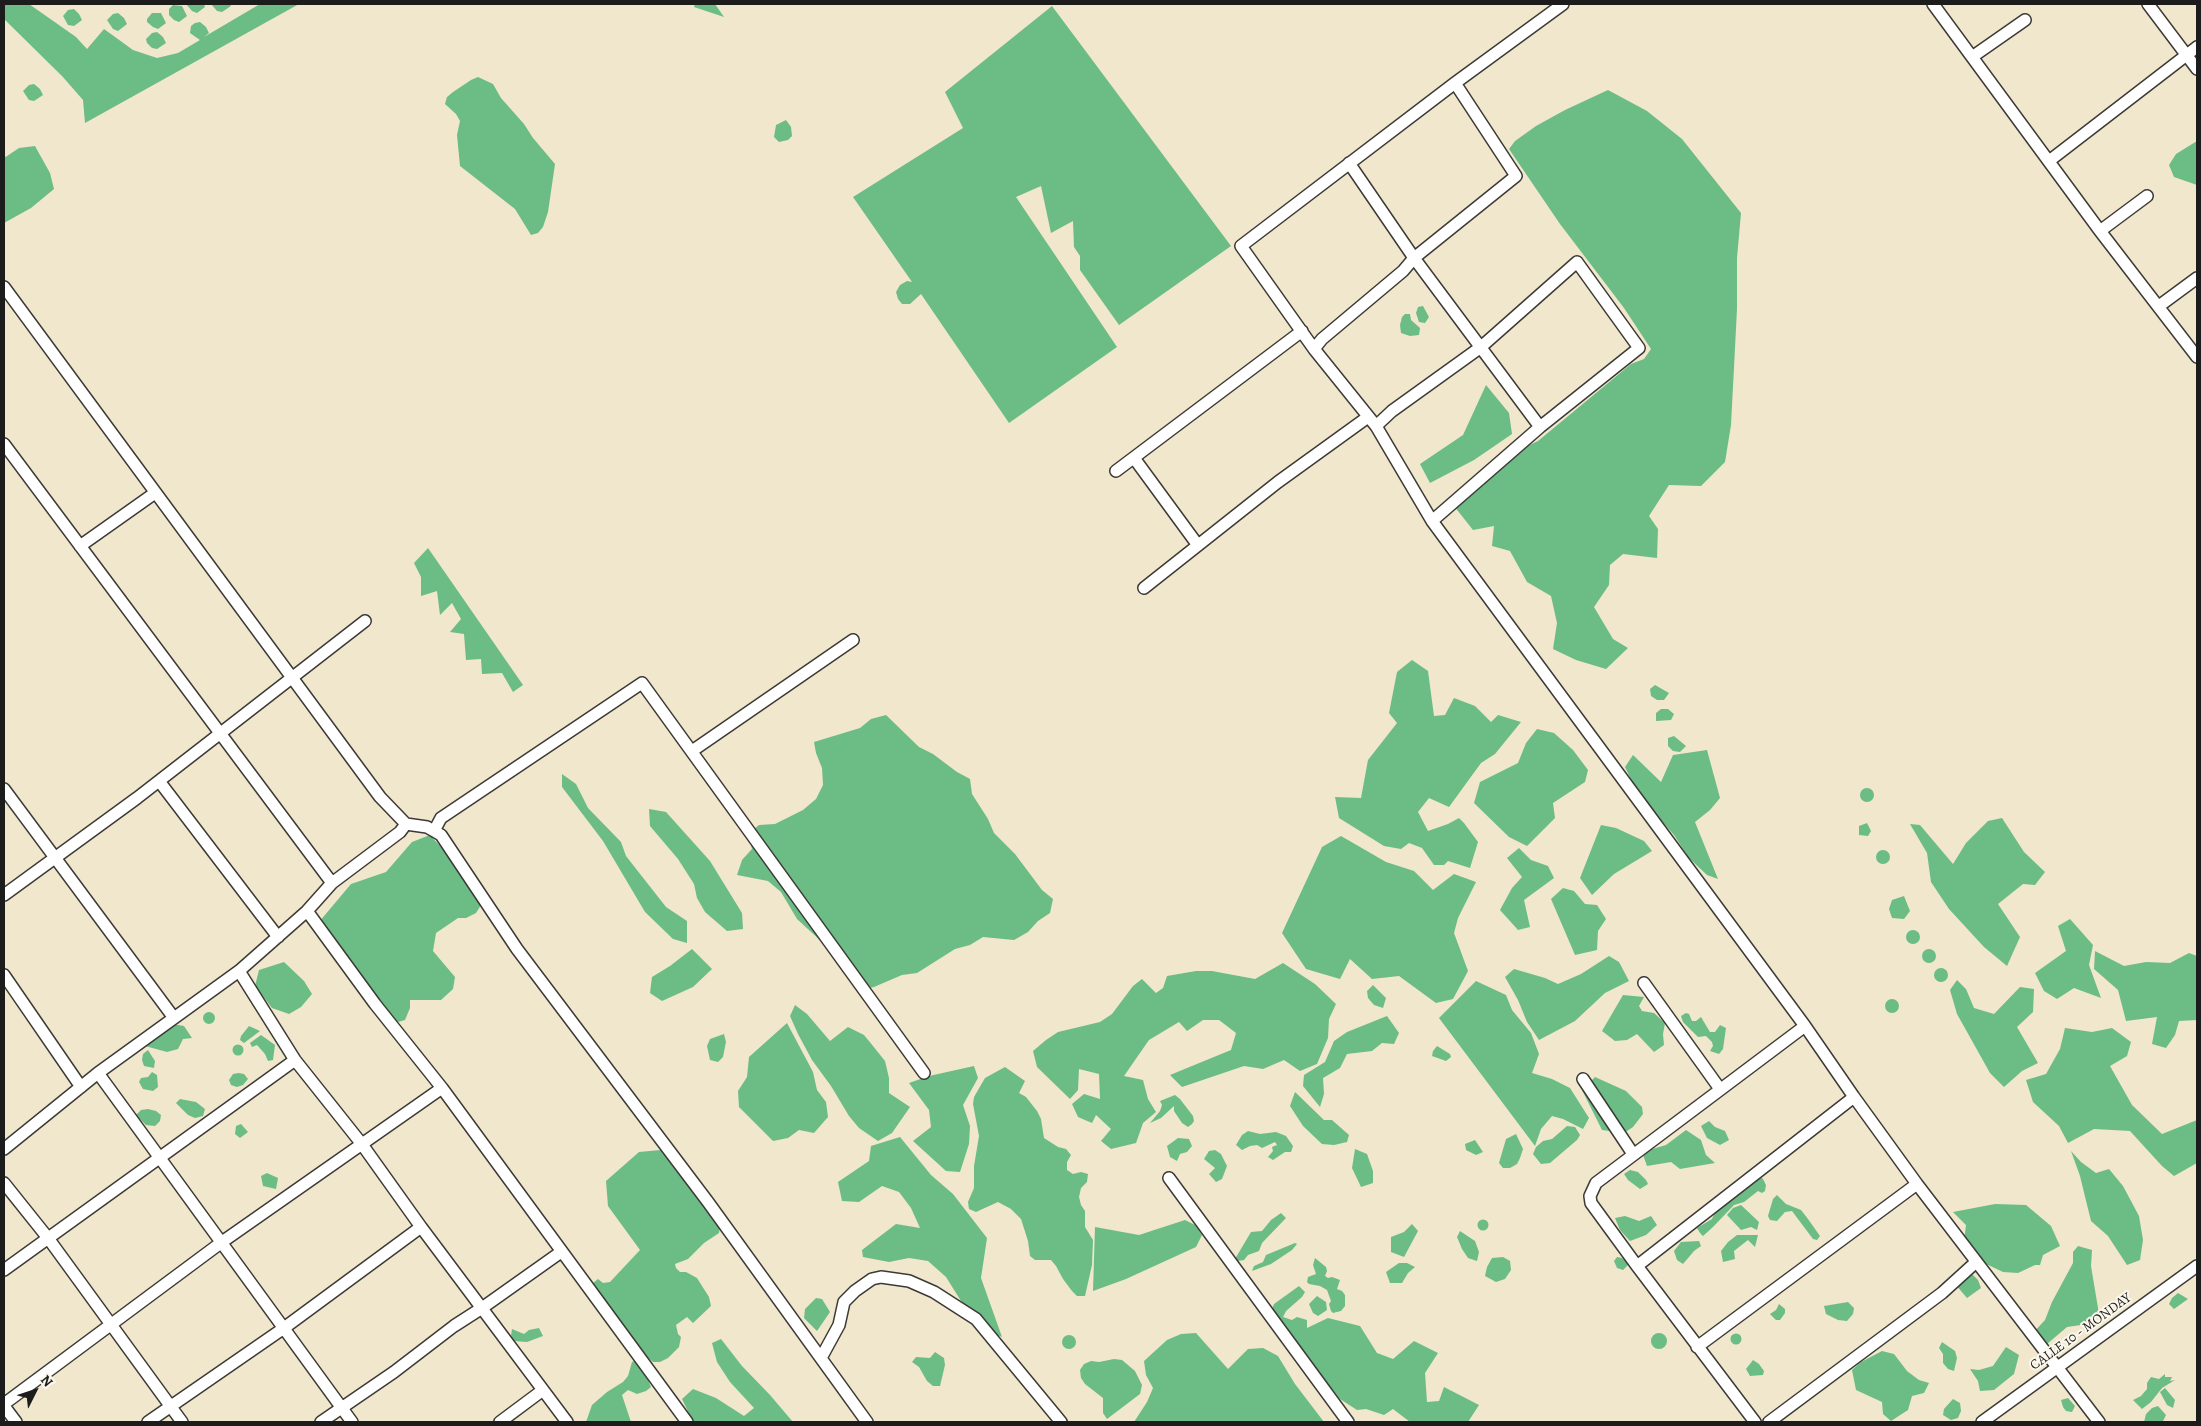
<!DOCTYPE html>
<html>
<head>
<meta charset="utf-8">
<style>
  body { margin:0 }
  #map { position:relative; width:2201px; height:1426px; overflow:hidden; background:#f0e7cc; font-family:Alegreya,serif }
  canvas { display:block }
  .frame { position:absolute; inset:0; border:5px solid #1c1c1c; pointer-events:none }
  .north { position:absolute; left:10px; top:1366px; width:50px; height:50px; -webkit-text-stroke:4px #fbf7ec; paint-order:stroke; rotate:49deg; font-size:14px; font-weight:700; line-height:20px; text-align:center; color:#1c1c1c }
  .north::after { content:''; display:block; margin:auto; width:18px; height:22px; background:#1c1c1c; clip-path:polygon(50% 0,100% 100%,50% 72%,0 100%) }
</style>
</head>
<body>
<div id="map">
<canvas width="2201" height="1426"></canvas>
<div class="frame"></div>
<div class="north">N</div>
</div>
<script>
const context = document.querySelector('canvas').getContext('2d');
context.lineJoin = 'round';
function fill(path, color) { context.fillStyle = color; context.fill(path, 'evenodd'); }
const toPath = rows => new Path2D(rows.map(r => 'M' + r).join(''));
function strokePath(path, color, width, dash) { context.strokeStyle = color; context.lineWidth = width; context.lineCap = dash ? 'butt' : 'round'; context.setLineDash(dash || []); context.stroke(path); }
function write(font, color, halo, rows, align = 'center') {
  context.font = font + ' Alegreya,serif'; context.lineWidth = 4; context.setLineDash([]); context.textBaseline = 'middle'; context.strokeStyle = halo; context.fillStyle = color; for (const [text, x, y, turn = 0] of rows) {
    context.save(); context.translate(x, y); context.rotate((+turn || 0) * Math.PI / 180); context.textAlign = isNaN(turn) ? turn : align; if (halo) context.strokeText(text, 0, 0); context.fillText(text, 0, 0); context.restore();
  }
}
fill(toPath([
  [4,4,29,4,76,37,87,49,104,29,133,50,157,58,178,53,200,40,190,33,191,26,195,23,200,22,206,27,209,33,204,37,260,4,299,4,85,123,83,100,62,76,4,19],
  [186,4,204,4,205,7,197,13,192,11],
  [211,4,230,4,231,6,222,12,217,11],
  [695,4,715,4,724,17,694,7],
  [173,5,182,6,187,16,179,22,174,20,169,15,169,9],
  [1052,6,1231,246,1119,325,1080,270,1080,256,1074,247,1073,221,1051,233,1041,186,1016,197,1117,347,1009,423,921,294,910,304,902,304,898,299,896,292,900,285,907,281,912,282,853,197,963,128,945,92],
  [74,9,79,14,82,20,74,26,68,25,63,16,68,10],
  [118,13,124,18,127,24,118,31,113,29,107,20,113,14],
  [152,13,161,13,166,23,158,29,153,27,147,22,147,19],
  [157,32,163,37,166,43,157,49,152,48,147,43,146,39,152,33],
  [478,77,493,84,501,98,524,124,533,138,555,164,548,212,543,227,538,233,531,235,515,209,460,166,457,135,460,121,456,114,445,104,447,97,453,92,471,80],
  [34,84,40,89,43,95,34,101,29,100,23,91,29,85],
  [1608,90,1647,111,1682,139,1741,213,1737,258,1737,309,1731,425,1725,462,1701,486,1669,485,1649,516,1658,529,1657,558,1623,554,1610,565,1609,585,1594,607,1613,639,1628,648,1606,669,1576,660,1553,649,1557,623,1551,596,1527,582,1510,551,1492,546,1494,526,1473,530,1454,506,1517,451,1538,441,1631,364,1644,359,1651,349,1624,308,1560,224,1509,149,1515,141,1536,126,1565,110],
  [786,120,791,127,792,136,788,140,779,142,774,137,776,125],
  [2197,141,2197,185,2174,177,2169,165,2176,154],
  [35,146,50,173,54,189,31,208,4,223,4,158,19,148],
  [1423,306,1429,317,1425,323,1419,322,1416,313,1418,307],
  [1405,314,1410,314,1411,320,1420,328,1419,335,1410,336,1401,333,1400,325,1402,317],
  [1486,385,1509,413,1512,434,1474,460,1430,483,1420,464,1463,435],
  [428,548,523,685,513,692,502,673,482,674,481,659,466,660,464,634,450,632,461,619,452,603,440,615,437,591,421,596,421,577,414,563],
  [1412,660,1428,671,1434,716,1445,715,1454,698,1475,706,1491,722,1498,715,1521,722,1495,754,1481,763,1449,807,1429,798,1418,812,1428,831,1448,824,1459,818,1464,823,1478,842,1470,868,1448,861,1444,865,1434,865,1422,848,1409,843,1401,849,1384,846,1339,818,1335,797,1361,798,1368,760,1397,723,1389,713,1397,672],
  [1655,685,1669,693,1664,700,1657,700,1651,696,1650,689],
  [1661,709,1668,709,1674,714,1671,720,1656,721,1656,713],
  [886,715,919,747,933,754,957,772,970,779,972,794,988,819,994,833,1015,854,1042,890,1053,899,1050,913,1038,921,1028,932,1014,940,983,937,970,945,955,949,917,973,902,975,874,987,858,990,848,979,841,965,823,943,797,919,781,892,768,881,737,875,742,860,752,849,748,834,759,825,775,824,803,810,816,799,823,785,822,768,816,753,814,742,860,728,871,719],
  [1537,729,1554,733,1573,750,1588,770,1585,782,1553,803,1555,818,1527,846,1509,837,1474,803,1480,782,1518,763,1526,743],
  [1674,736,1686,746,1680,752,1673,751,1668,746,1668,738],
  [1707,750,1720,798,1710,810,1695,822,1718,879,1707,875,1689,858,1674,835,1638,794,1625,767,1633,755,1661,782,1673,755],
  [562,774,576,784,588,808,621,842,626,856,666,907,687,921,687,943,673,939,645,912,603,841,562,787],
  '1860 795a7 7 0 1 1 14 0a7 7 0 1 1-14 0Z',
  [649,809,666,812,710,861,742,913,743,929,727,931,705,912,697,898,694,884,678,859,650,826],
  [2002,818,2024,852,2045,872,2035,885,2023,884,1998,904,2020,937,2007,966,1984,947,1949,909,1931,882,1927,853,1910,824,1920,825,1953,864,1966,843,1988,821],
  [1867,823,1871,831,1868,836,1859,835,1859,826],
  [1601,825,1616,828,1644,841,1652,851,1614,874,1592,895,1580,878],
  [430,835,450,857,481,905,476,913,466,918,458,918,436,933,433,951,455,977,453,989,441,1000,410,1000,410,1008,405,1020,398,1022,388,1017,319,922,351,884,386,872,412,842],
  [1341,836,1386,862,1414,871,1433,890,1454,874,1476,882,1458,918,1454,933,1468,971,1453,999,1436,1003,1399,976,1372,979,1350,959,1340,979,1306,969,1282,933,1322,847],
  [1519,848,1531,860,1548,866,1554,878,1524,900,1530,927,1518,930,1500,910,1512,888,1522,877,1507,858],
  '1876 857a7 7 0 1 1 14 0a7 7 0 1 1-14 0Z',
  [1563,888,1574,891,1585,904,1597,905,1606,919,1598,931,1597,950,1575,955,1551,899],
  [1904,896,1910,911,1904,919,1892,918,1889,909,1892,900],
  [2070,919,2093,945,2089,965,2101,998,2074,988,2057,999,2044,991,2035,973,2066,951,2058,926],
  '1906 937a7 7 0 1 1 14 0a7 7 0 1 1-14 0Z',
  '1922 956a7 7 0 1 1 14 0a7 7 0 1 1-14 0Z',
  [692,949,712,969,693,987,662,1001,650,993,652,977,670,966],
  [2095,951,2124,966,2146,962,2170,963,2189,953,2197,956,2197,1020,2179,1021,2175,1035,2166,1048,2152,1044,2157,1017,2126,1021,2118,990,2094,969],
  [1609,956,1619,962,1629,981,1605,993,1575,1021,1539,1040,1527,1022,1518,1000,1505,977,1514,969,1545,978,1558,984,1581,974],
  [284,962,304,981,312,994,301,1007,289,1014,272,1008,255,986,259,970],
  [1283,963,1315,984,1336,1004,1329,1019,1328,1038,1317,1064,1300,1071,1284,1060,1263,1069,1244,1066,1182,1087,1170,1075,1231,1050,1236,1033,1219,1020,1203,1020,1187,1031,1179,1022,1149,1040,1124,1076,1143,1080,1148,1099,1156,1112,1143,1123,1136,1143,1111,1149,1101,1141,1111,1129,1096,1115,1092,1123,1078,1117,1072,1104,1084,1094,1100,1099,1099,1074,1079,1069,1078,1090,1070,1099,1037,1067,1033,1051,1046,1040,1058,1032,1100,1022,1112,1014,1133,986,1142,979,1156,993,1163,988,1167,976,1196,971,1212,971,1255,979],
  '1934 975a7 7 0 1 1 14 0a7 7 0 1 1-14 0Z',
  [1957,980,1966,989,1974,1008,1994,1014,2020,987,2034,989,2033,1012,2017,1027,2038,1063,2022,1071,2004,1087,1990,1073,1957,1014,1950,990],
  [1476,981,1506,995,1512,1010,1531,1033,1539,1054,1532,1073,1552,1079,1570,1088,1589,1118,1583,1129,1563,1119,1552,1116,1541,1129,1535,1146,1439,1018],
  [1373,985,1386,998,1383,1008,1374,1005,1368,998,1367,991],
  [1623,995,1644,997,1639,1006,1642,1011,1654,1013,1665,1023,1663,1034,1664,1045,1654,1052,1637,1034,1627,1040,1615,1041,1602,1031],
  '1885 1006a7 7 0 1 1 14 0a7 7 0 1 1-14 0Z',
  [795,1005,807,1014,830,1041,848,1027,864,1035,873,1046,885,1061,889,1078,889,1093,910,1107,892,1133,878,1141,859,1128,849,1116,831,1086,812,1060,798,1034,790,1016],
  '203 1018a6 6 0 1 1 12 0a6 6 0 1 1-12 0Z',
  [1686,1013,1689,1014,1692,1021,1696,1021,1701,1017,1710,1032,1715,1032,1720,1025,1726,1028,1723,1049,1719,1054,1710,1051,1713,1046,1712,1042,1706,1036,1698,1037,1683,1022,1681,1016],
  [1387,1016,1399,1033,1394,1044,1382,1043,1372,1051,1347,1054,1340,1068,1323,1078,1324,1094,1320,1107,1303,1086,1304,1075,1325,1062,1334,1041,1347,1032],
  [167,1023,184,1026,192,1038,183,1039,178,1049,167,1052,145,1046],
  [787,1023,813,1072,817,1090,826,1102,828,1117,814,1133,799,1130,788,1138,773,1141,739,1107,738,1091,747,1077,749,1057],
  [249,1026,260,1031,244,1043,240,1040,241,1036],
  [2065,1028,2092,1032,2112,1028,2131,1042,2127,1056,2110,1066,2132,1105,2162,1134,2197,1120,2197,1163,2174,1176,2162,1166,2130,1131,2094,1129,2068,1143,2059,1126,2033,1102,2026,1080,2046,1074,2060,1049],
  [724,1034,726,1042,723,1057,718,1062,710,1060,707,1046,710,1039],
  [261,1035,275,1045,273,1060,268,1061,265,1054,257,1045,252,1047,250,1043],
  '232.5 1050a5.5 5.5 0 1 1 11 0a5.5 5.5 0 1 1-11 0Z',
  [1437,1046,1450,1054,1451,1057,1446,1061,1432,1056,1433,1051],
  [148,1050,155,1061,154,1068,144,1066,142,1060,143,1054],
  [974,1066,978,1078,963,1105,970,1126,969,1144,960,1172,946,1171,913,1141,931,1127,929,1110,909,1083,929,1076],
  [1005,1067,1025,1081,1019,1093,1026,1097,1037,1111,1041,1119,1044,1138,1058,1147,1066,1149,1071,1155,1067,1162,1067,1170,1073,1174,1081,1172,1088,1174,1087,1182,1081,1188,1079,1197,1081,1205,1085,1211,1085,1227,1093,1240,1092,1265,1085,1296,1077,1296,1072,1291,1063,1279,1056,1266,1051,1260,1035,1260,1030,1256,1028,1241,1021,1219,1011,1209,998,1202,976,1212,969,1209,968,1202,974,1188,974,1166,979,1136,973,1104,974,1097,985,1078],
  [152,1072,157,1075,158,1087,153,1091,143,1089,139,1082,141,1078,148,1077],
  [239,1073,244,1074,248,1079,243,1085,237,1087,231,1085,229,1080,233,1074],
  [1595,1077,1626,1091,1642,1107,1643,1114,1633,1127,1624,1133,1602,1130,1582,1090],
  [1295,1092,1324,1120,1332,1120,1349,1135,1347,1142,1334,1145,1322,1144,1303,1126,1290,1106],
  [1175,1095,1180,1099,1193,1116,1194,1121,1192,1124,1188,1127,1182,1123,1174,1111,1174,1106,1161,1118,1150,1123,1160,1111,1162,1105,1160,1101],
  [180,1099,196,1102,205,1109,203,1116,195,1118,188,1115,176,1103],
  [148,1109,156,1111,161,1115,160,1121,155,1126,146,1125,136,1115,141,1110],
  [1709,1121,1715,1127,1725,1131,1729,1140,1720,1145,1707,1138,1701,1126],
  [241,1124,248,1132,240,1138,235,1134,236,1126],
  [1567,1126,1575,1127,1580,1135,1577,1140,1550,1163,1541,1164,1533,1154,1536,1147,1543,1141,1552,1139],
  [1686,1130,1701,1140,1706,1155,1715,1163,1680,1169,1671,1162,1647,1166,1642,1152,1666,1145],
  [1248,1131,1260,1134,1276,1132,1286,1136,1293,1146,1291,1152,1285,1152,1273,1160,1268,1157,1273,1151,1272,1147,1277,1145,1275,1142,1262,1148,1257,1145,1250,1146,1242,1150,1236,1145,1242,1135],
  [1516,1134,1523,1149,1520,1158,1517,1164,1510,1168,1503,1168,1499,1163,1506,1139],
  [900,1137,931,1175,953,1194,987,1238,981,1278,1002,1337,989,1331,961,1301,946,1277,928,1261,909,1258,889,1262,863,1257,862,1250,896,1224,920,1228,911,1208,899,1192,882,1186,859,1202,842,1201,838,1182,869,1161,871,1146],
  [1178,1138,1189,1139,1192,1146,1187,1152,1180,1154,1177,1161,1170,1157,1167,1146],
  [1475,1140,1483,1152,1476,1155,1466,1150,1465,1144],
  [1355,1149,1367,1154,1373,1171,1373,1183,1361,1187,1352,1168],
  [661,1150,699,1200,706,1205,712,1218,720,1226,719,1233,704,1243,688,1259,675,1264,676,1268,680,1272,686,1272,697,1278,709,1297,711,1306,693,1323,687,1317,676,1325,678,1334,681,1337,679,1347,668,1358,660,1362,653,1362,634,1346,626,1347,615,1334,587,1288,598,1279,603,1283,610,1282,640,1250,608,1206,606,1181,639,1152],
  [1215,1150,1221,1154,1227,1166,1222,1179,1216,1182,1209,1174,1215,1168,1204,1159,1209,1151],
  [2071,1151,2081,1162,2096,1173,2109,1169,2123,1186,2139,1216,2143,1240,2140,1260,2127,1265,2108,1236,2091,1221,2080,1176],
  [1630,1170,1638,1172,1646,1180,1648,1184,1640,1189,1628,1180,1624,1174],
  [267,1173,278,1178,276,1189,263,1186,261,1176],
  [1758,1175,1763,1179,1766,1185,1765,1191,1762,1193,1758,1191,1744,1202,1734,1205,1713,1227,1703,1236,1700,1233,1697,1228,1712,1219,1715,1212],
  [1777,1195,1786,1204,1801,1210,1808,1219,1820,1236,1817,1240,1813,1239,1792,1211,1785,1212,1777,1221,1770,1220,1768,1216,1773,1199],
  [1995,1204,2026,1205,2051,1226,2060,1246,2043,1255,2040,1265,2035,1265,2018,1273,2003,1272,1982,1262,1964,1241,1966,1225,1953,1212],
  [1741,1205,1759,1222,1757,1230,1751,1227,1741,1230,1727,1215,1733,1208],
  [1281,1213,1286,1218,1262,1243,1259,1251,1248,1255,1244,1260,1238,1261,1235,1259,1251,1232,1262,1231,1271,1220],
  [1625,1216,1639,1221,1651,1216,1657,1225,1646,1235,1630,1241,1620,1230,1615,1218],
  '1477.5 1225a5.5 5.5 0 1 1 11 0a5.5 5.5 0 1 1-11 0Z',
  [1185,1220,1195,1225,1202,1235,1196,1247,1126,1279,1093,1291,1095,1227,1139,1235],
  [1412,1224,1418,1231,1404,1257,1391,1252,1391,1237,1404,1232],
  [1460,1231,1475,1241,1479,1252,1477,1261,1468,1258,1462,1249,1457,1237],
  [1737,1235,1758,1235,1755,1247,1748,1240,1734,1251,1735,1259,1723,1262,1721,1251,1728,1242],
  [1699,1241,1701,1246,1694,1251,1683,1264,1677,1260,1674,1251,1681,1242],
  [1295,1243,1297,1244,1292,1250,1271,1264,1252,1271,1254,1266,1263,1262,1266,1255],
  [2078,1246,2092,1250,2091,1266,2099,1314,2081,1325,2067,1327,2047,1344,2032,1334,2045,1320,2052,1302,2073,1263,2073,1252],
  [1503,1257,1510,1261,1511,1270,1505,1279,1496,1282,1485,1276,1487,1267,1492,1258],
  [1617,1257,1622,1258,1629,1264,1623,1270,1617,1268,1614,1261],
  [1315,1258,1326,1267,1327,1271,1325,1276,1328,1278,1332,1277,1340,1280,1337,1289,1342,1291,1345,1295,1345,1306,1341,1311,1333,1313,1331,1311,1329,1304,1331,1301,1327,1290,1320,1286,1309,1284,1307,1282,1308,1277,1316,1274,1313,1265],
  [1399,1263,1407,1263,1415,1267,1408,1273,1402,1283,1390,1283,1386,1272],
  [1969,1271,1978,1280,1981,1288,1967,1298,1955,1284],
  [1299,1286,1305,1292,1302,1297,1286,1311,1283,1317,1292,1320,1297,1317,1307,1320,1307,1328,1328,1318,1360,1326,1377,1353,1393,1359,1414,1341,1438,1353,1425,1373,1427,1402,1439,1401,1444,1387,1479,1405,1468,1422,1410,1422,1393,1409,1384,1415,1366,1409,1357,1410,1340,1399,1271,1311,1274,1304],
  [2178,1293,2188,1299,2174,1309,2169,1304,2172,1298],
  [1317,1296,1326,1302,1327,1310,1318,1316,1313,1313,1309,1304],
  [816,1298,822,1299,830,1312,817,1331,804,1318,805,1309],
  [1848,1302,1854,1308,1853,1314,1847,1321,1838,1320,1826,1314,1824,1306],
  [1779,1304,1785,1309,1785,1313,1780,1320,1776,1320,1770,1314,1776,1310],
  [539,1328,543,1336,527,1342,514,1341,511,1336,512,1329,524,1334,529,1330],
  [1196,1333,1228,1369,1248,1349,1263,1348,1278,1356,1295,1384,1324,1422,1134,1422,1147,1402,1153,1388,1146,1375,1144,1361,1167,1340,1181,1334],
  '1651 1341a8 8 0 1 1 16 0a8 8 0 1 1-16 0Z',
  '1730.5 1339a5.5 5.5 0 1 1 11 0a5.5 5.5 0 1 1-11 0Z',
  '1062 1342a7 7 0 1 1 14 0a7 7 0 1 1-14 0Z',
  [721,1339,742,1366,770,1395,793,1422,693,1422,682,1399,693,1389,716,1398,744,1416,754,1408,730,1382,717,1362,712,1343],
  [1942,1342,1955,1351,1957,1358,1954,1371,1948,1369,1943,1363,1943,1354,1939,1348],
  [2006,1347,2019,1355,2014,1374,1994,1390,1980,1391,1978,1381,1970,1369,1979,1370,1993,1366],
  [1882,1351,1894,1354,1907,1371,1919,1380,1929,1383,1924,1393,1912,1396,1908,1410,1891,1421,1883,1414,1882,1402,1856,1390,1852,1370,1861,1362],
  [935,1352,944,1358,945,1365,940,1386,933,1386,927,1381,919,1367,912,1362,916,1357,930,1358],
  [639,1359,651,1387,646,1391,637,1394,628,1390,622,1395,631,1422,586,1422,592,1405,607,1392,623,1382,628,1376,632,1362],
  [1114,1359,1122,1360,1135,1371,1142,1385,1140,1394,1107,1419,1103,1413,1103,1398,1085,1384,1081,1378,1080,1370,1084,1364,1091,1361,1099,1362],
  [1753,1360,1759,1364,1764,1371,1763,1375,1750,1376,1746,1369],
  [2165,1374,2165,1377,2172,1377,2170,1381,2175,1380,2162,1388,2151,1402,2142,1409,2133,1400,2141,1396,2147,1389,2147,1383,2151,1377,2159,1379],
  [2165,1388,2175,1400,2173,1408,2167,1405,2160,1392],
  [2068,1398,2075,1406,2072,1412,2066,1411,2063,1407,2061,1400],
  [1953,1399,1960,1403,1961,1411,1958,1418,1951,1420,1943,1415,1944,1409],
  [2158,1406,2166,1415,2163,1421,2144,1422,2146,1414,2152,1408]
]), '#6cbc86');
const minor = toPath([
  [1563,4,1455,83,1241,246,1314,349,1376,426,1432,521,1805,1026,1854,1097,1917,1184,2099,1422],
  [1933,4,2100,231,2197,357],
  [2148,4,2197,69],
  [1972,57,2025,20],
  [2049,161,2197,47],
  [1349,163,1414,258,1540,427],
  [2100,231,2147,196],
  [4,287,380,797,406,824,427,827,441,835,517,949,708,1202,867,1422],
  [2159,306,2197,278],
  [1314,349,1322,339,1403,271,1414,258,1516,176,1455,83],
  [1376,426,1392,411,1481,347,1577,262,1639,348,1540,427,1432,521],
  [4,444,332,883],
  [1134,458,1197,544],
  [1116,471,1302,331],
  [80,546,155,493],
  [1144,588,1278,482,1368,417],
  [692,751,853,640],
  [159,781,278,937],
  [4,789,174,1018],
  [434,831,441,818,642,683,924,1073],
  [4,895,137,798,365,621],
  [307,911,375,1004,442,1088,687,1422],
  [239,971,295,1060,361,1143,421,1227,567,1422],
  [4,975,81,1087],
  [1644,983,1720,1089],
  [98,1073,352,1422],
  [1583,1079,1633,1154],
  [4,1149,98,1073,239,971,307,911,332,883,400,832,406,824],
  [1169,1178,1348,1422],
  [4,1183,48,1238,182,1422],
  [1637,1266,1854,1097],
  [4,1270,295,1060],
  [1697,1347,1917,1184],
  [821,1358,839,1325,844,1302,855,1291,872,1279,881,1277,909,1281,934,1292,976,1319,1061,1422],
  [4,1404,222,1242,442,1088],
  [4,1406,16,1422],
  [148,1422,284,1328,421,1227],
  [321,1422,394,1372,454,1326,482,1308,561,1252],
  [500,1422,543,1390],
  [1755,1422,1637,1266,1591,1203,1590,1196,1596,1183,1805,1026],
  [1769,1422,1942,1293,1975,1263],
  [1982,1422,2197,1266]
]);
strokePath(minor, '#3c3a36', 14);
strokePath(minor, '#fff', 11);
write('14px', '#1c1c1c', '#fbf7ec', [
  ["CALLE 10 - MONDAY",2081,1332,-36]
]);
</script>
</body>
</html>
